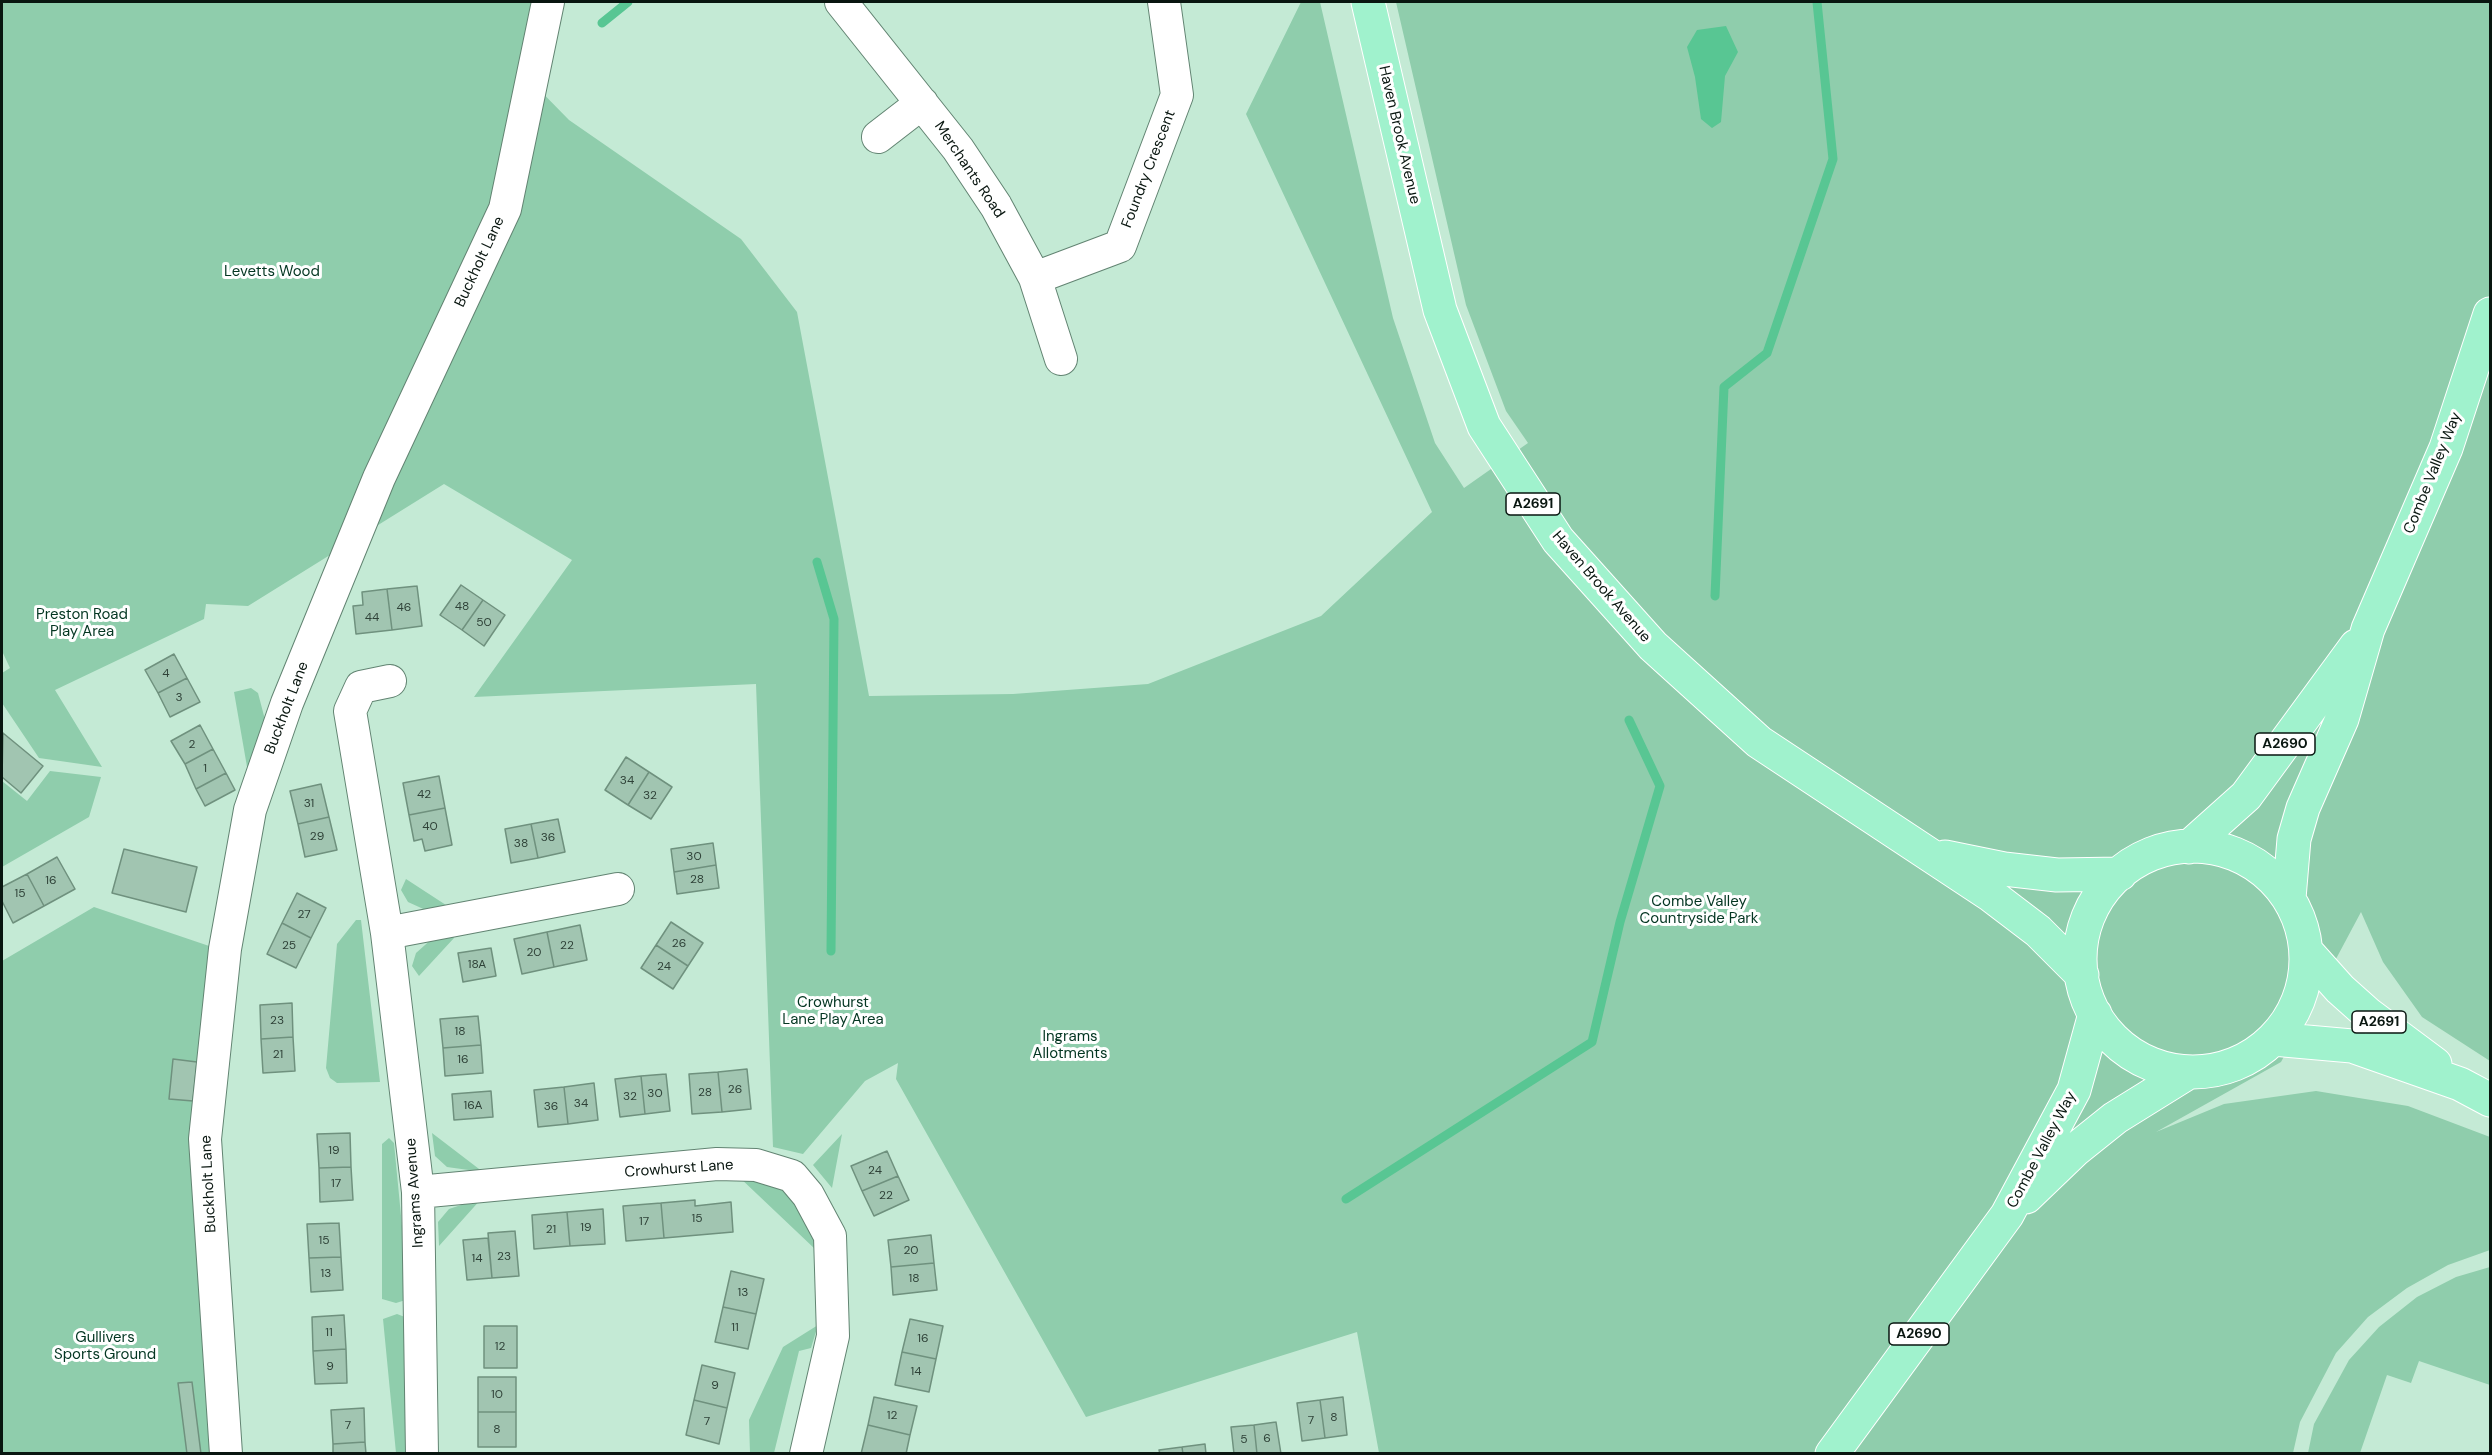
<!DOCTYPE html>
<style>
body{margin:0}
#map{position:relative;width:2492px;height:1455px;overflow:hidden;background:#c4ead5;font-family:"DM Sans",sans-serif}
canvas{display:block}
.frame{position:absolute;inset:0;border:3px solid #091610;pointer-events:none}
</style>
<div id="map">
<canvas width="2492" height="1455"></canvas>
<div class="frame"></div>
</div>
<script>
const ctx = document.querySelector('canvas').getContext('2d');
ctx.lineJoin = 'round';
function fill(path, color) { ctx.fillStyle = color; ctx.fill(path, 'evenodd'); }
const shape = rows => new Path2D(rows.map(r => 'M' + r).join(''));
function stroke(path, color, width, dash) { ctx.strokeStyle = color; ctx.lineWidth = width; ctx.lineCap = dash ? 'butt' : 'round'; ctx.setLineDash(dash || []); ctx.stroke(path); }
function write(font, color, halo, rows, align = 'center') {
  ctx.font = font + ' "DM Sans",sans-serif'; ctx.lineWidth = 6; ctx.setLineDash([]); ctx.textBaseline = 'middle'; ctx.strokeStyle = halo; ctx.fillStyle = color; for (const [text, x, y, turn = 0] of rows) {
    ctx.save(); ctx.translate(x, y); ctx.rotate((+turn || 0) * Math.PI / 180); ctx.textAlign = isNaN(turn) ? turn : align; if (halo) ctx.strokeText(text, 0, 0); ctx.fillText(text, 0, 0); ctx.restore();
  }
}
fill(shape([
 [2,2,534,2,519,69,569,120,741,239,797,312,869,696,1013,694,1148,684,1321,616,1432,512,1246,114,1301,2,1320,2,1393,318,1435,443,1464,488,1528,443,1506,411,1466,305,1396,2,2490,2,2490,1061,2422,1017,2383,962,2361,912,2281,1062,2156,1132,2224,1104,2316,1091,2408,1106,2490,1137,2490,1250,2448,1265,2407,1288,2368,1317,2336,1353,2300,1422,2293,1453,1379,1453,1357,1332,1086,1417,896,1079,898,1063,865,1081,803,1154,773,1147,756,684,474,697,572,560,444,484,248,606,206,604,204,619,55,690,102,767,39,758,2,703,2,673,10,668,2,651],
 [251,688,258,693,269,735,250,784,234,692],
 [50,771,101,777,89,817,2,867,2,781,27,801],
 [406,879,449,907,430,912,408,902,401,890],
 [94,907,218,949,216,1453,2,1453,2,961],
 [356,920,361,920,380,1082,337,1083,330,1078,326,1068,337,944],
 [452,933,454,938,419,976,412,966,416,953,434,937],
 [432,1133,483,1172,447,1167,435,1156],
 [842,1134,832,1188,813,1165],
 [389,1138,394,1143,409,1299,396,1303,382,1299,382,1144],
 [738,1176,788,1186,816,1233,815,1249],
 [482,1198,439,1246,438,1222,449,1209],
 [2490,1267,2490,1385,2419,1361,2411,1383,2387,1375,2360,1453,2308,1453,2314,1424,2349,1360,2379,1327,2417,1297,2456,1277],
 [397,1314,410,1319,409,1453,396,1453,383,1319],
 [818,1325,811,1348,799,1351,774,1453,750,1453,749,1420,783,1347]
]), '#8fcdac');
fill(shape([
 [1726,26,1738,52,1725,76,1721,122,1712,128,1701,119,1695,77,1687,47,1697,30]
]), '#58c693');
stroke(shape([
 [602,23,628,2],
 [817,562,834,619,831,951],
 [1715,596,1724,387,1767,353,1833,159,1817,2],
 [1346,1199,1592,1042,1620,922,1660,786,1629,720]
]), '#58c693', 9);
const building = shape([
 [461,585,483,600,462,630,440,615,461,585],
 [417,586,422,626,392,630,387,589,417,586],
 [387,589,392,630,356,634,353,606,363,605,362,592,387,589],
 [483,600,505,615,484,646,462,630,483,600],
 [174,654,187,678,158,693,145,670,174,654],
 [187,678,200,702,170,717,158,693,187,678],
 [200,725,213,749,185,764,171,741,200,725],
 [3,733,43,766,21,793,2,777,3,733],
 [213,749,226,773,196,789,185,764,213,749],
 [626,757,649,772,628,805,605,790,626,757],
 [649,772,672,787,651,819,628,805,649,772],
 [226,773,235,790,205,806,196,789,226,773],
 [439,776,445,808,409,815,403,783,439,776],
 [321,784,329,817,298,824,290,791,321,784],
 [445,808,452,845,425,851,422,839,414,841,409,815,445,808],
 [329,817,337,850,305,857,298,824,329,817],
 [558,819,565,852,538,858,531,824,558,819],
 [531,824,538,858,511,863,505,829,531,824],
 [713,843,716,865,674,872,671,849,713,843],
 [124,849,197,867,186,912,112,893,124,849],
 [57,857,75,889,44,906,27,874,57,857],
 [716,865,719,888,677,894,674,872,716,865],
 [27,874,44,906,13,923,2,901,2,887,27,874],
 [297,893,326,908,311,938,282,923,297,893],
 [671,922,703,943,688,966,656,945,671,922],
 [282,923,311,938,296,968,267,954,282,923],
 [580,925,587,960,554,967,547,932,580,925],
 [547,932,554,967,522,974,514,939,547,932],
 [656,945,688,966,673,989,641,968,656,945],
 [491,948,496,976,463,982,458,953,491,948],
 [292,1003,293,1037,261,1039,260,1005,292,1003],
 [478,1016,481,1045,443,1048,440,1019,478,1016],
 [293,1037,295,1071,263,1073,261,1039,293,1037],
 [481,1045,483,1073,445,1076,443,1048,481,1045],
 [173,1059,197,1062,193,1101,169,1099,173,1059],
 [747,1069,751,1109,722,1112,718,1072,747,1069],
 [718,1072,722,1112,692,1114,689,1074,718,1072],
 [666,1074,670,1111,645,1114,641,1076,666,1074],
 [641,1076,645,1114,620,1117,615,1079,641,1076],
 [594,1083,598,1120,568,1124,564,1087,594,1083],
 [564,1087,568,1124,538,1127,534,1090,564,1087],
 [491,1091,493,1117,454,1120,452,1094,491,1091],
 [350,1133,351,1167,319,1168,317,1134,350,1133],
 [887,1151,898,1176,862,1191,851,1166,887,1151],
 [351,1167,353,1200,320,1202,319,1168,351,1167],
 [898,1176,909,1200,874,1216,862,1191,898,1176],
 [695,1200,695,1206,731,1202,733,1232,664,1238,661,1203,695,1200],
 [661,1203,664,1238,626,1241,623,1206,661,1203],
 [603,1209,605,1244,570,1246,567,1212,603,1209],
 [567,1212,570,1246,534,1249,532,1215,567,1212],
 [339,1223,341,1257,309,1258,307,1224,339,1223],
 [515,1231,519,1276,492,1278,488,1233,515,1231],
 [931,1235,934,1263,891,1267,888,1240,931,1235],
 [488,1238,492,1278,467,1280,463,1240,488,1238],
 [341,1257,343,1290,311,1292,309,1258,341,1257],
 [934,1263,937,1290,893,1295,891,1267,934,1263],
 [731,1271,764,1279,756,1314,723,1307,731,1271],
 [723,1307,756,1314,748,1349,715,1342,723,1307],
 [344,1315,346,1349,313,1351,312,1317,344,1315],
 [910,1319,943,1326,936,1359,902,1352,910,1319],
 [484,1326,517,1326,517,1368,484,1368,484,1326],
 [346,1349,347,1383,315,1384,313,1351,346,1349],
 [902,1352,936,1359,929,1392,895,1385,902,1352],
 [702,1365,735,1373,727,1408,694,1400,702,1365],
 [478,1377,516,1377,516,1412,478,1412,478,1377],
 [192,1382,201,1454,187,1454,178,1383,192,1382],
 [874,1397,917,1406,910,1435,868,1425,874,1397],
 [1343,1397,1347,1435,1325,1438,1320,1400,1343,1397],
 [694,1400,727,1408,719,1444,686,1435,694,1400],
 [1320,1400,1325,1438,1302,1441,1297,1403,1320,1400],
 [364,1408,365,1442,333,1444,331,1410,364,1408],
 [478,1412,516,1412,516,1447,478,1447,478,1412],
 [1276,1422,1281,1454,1257,1454,1254,1425,1276,1422],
 [868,1425,910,1435,906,1454,861,1454,868,1425],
 [1254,1425,1257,1454,1234,1454,1231,1427,1254,1425],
 [365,1442,366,1454,333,1454,333,1444,365,1442],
 [1205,1444,1206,1454,1183,1454,1182,1447,1205,1444],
 [1182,1447,1183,1454,1160,1454,1159,1450,1182,1447]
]);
fill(building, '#a1c5b1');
stroke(building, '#6f917e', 1.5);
const street = shape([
 [841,2,958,149,996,206,1035,278,1061,359],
 [878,137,922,103],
 [1035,278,1120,246,1177,95,1164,2],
 [390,681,361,687,350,711,387,933,418,1192,422,1454],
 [387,933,618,889],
 [418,1192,717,1164,756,1165,792,1176,808,1195,830,1236,833,1336,806,1454],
 [226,1454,205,1139,225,949,250,810,287,703,379,478,505,209,548,2]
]);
const primary = shape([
 [1368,2,1440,310,1484,426,1558,540,1653,646,1759,742,1992,896,2038,931,2082,975],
 '2080 959a113 113 0 1 1 226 0a113 113 0 1 1-226 0Z',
 [2189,847,2246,796,2356,646],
 [1945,857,2004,869,2057,875,2120,874],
 [2289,898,2294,839,2303,808,2342,719,2368,629,2446,448,2490,314],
 [2306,951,2340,989,2368,1014,2435,1064],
 [2273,1039,2352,1046,2460,1084,2490,1100],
 [2026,1197,2075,1150,2115,1118,2189,1072],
 [1832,1454,2007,1215,2074,1090,2095,1014]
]);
stroke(street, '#628472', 34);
stroke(primary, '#fff', 35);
stroke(street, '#fff', 32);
stroke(primary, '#a0f2cd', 33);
write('12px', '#2f4238', null, [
 ["48",462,607],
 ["46",404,608],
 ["44",372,618],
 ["50",484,623],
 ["4",166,674],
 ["3",179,698],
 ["2",192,745],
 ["1",205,769],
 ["34",627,781],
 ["42",424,795],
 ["32",650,796],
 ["31",309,804],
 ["40",430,827],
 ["29",317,837],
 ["36",548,838],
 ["38",521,844],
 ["30",694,857],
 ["28",697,880],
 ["16",51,881],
 ["15",20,894],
 ["27",304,915],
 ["26",679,944],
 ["25",289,946],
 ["22",567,946],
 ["20",534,953],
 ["18A",477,965],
 ["24",664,967],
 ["23",277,1021],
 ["18",460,1032],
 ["21",278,1055],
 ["16",463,1060],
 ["26",735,1090],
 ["28",705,1093],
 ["30",655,1094],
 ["32",630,1097],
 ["34",581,1104],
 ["16A",473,1106],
 ["36",551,1107],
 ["19",334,1151],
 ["24",875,1171],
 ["17",336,1184],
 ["22",886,1196],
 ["15",697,1219],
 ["17",644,1222],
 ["19",586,1228],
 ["21",551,1230],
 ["15",324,1241],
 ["20",911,1251],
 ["23",504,1257],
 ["14",477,1259],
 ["13",326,1274],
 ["18",914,1279],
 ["13",743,1293],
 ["11",735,1328],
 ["11",329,1333],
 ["16",923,1339],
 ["12",500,1347],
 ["9",330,1367],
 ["14",916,1372],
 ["9",715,1386],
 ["10",497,1395],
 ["12",892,1416],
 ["8",1334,1418],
 ["7",1311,1421],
 ["7",707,1422],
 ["7",348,1426],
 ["8",497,1430],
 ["6",1267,1439],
 ["5",1244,1440]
]);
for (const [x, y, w] of [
 [1533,504,54],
 [2285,744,60],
 [2379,1022,54],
 [1919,1334,60]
]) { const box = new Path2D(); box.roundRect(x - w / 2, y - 11, w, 22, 4.5); ctx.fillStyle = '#fff'; ctx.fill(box); stroke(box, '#091610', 1.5); }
write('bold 14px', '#091610', null, [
 ["A2691",1533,504],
 ["A2690",2285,744],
 ["A2691",2379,1022],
 ["A2690",1919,1334]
]);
write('15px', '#091610', '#fff', [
 ["Haven Brook Avenue",1399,135,77],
 ["Foundry Crescent",1149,169,-69],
 ["Merchants Road",969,170,56],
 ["Buckholt Lane",480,262,-65],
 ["Combe Valley Way",2433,473,-68],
 ["Haven Brook Avenue",1601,587,49],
 ["Buckholt Lane",287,708,-69],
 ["Combe Valley Way",2042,1150,-62],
 ["Crowhurst Lane",679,1169,-4],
 ["Buckholt Lane",209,1184,-93],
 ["Ingrams Avenue",415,1193,-94]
]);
write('15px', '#043622', '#fff', [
 ["Levetts Wood",272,272],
 ["Preston Road",82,615],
 ["Play Area",82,632],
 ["Combe Valley",1699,902],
 ["Countryside Park",1699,919],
 ["Crowhurst",833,1003],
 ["Lane Play Area",833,1020],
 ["Ingrams",1070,1037],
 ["Allotments",1070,1054],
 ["Gullivers",105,1338],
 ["Sports Ground",105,1355]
]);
</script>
